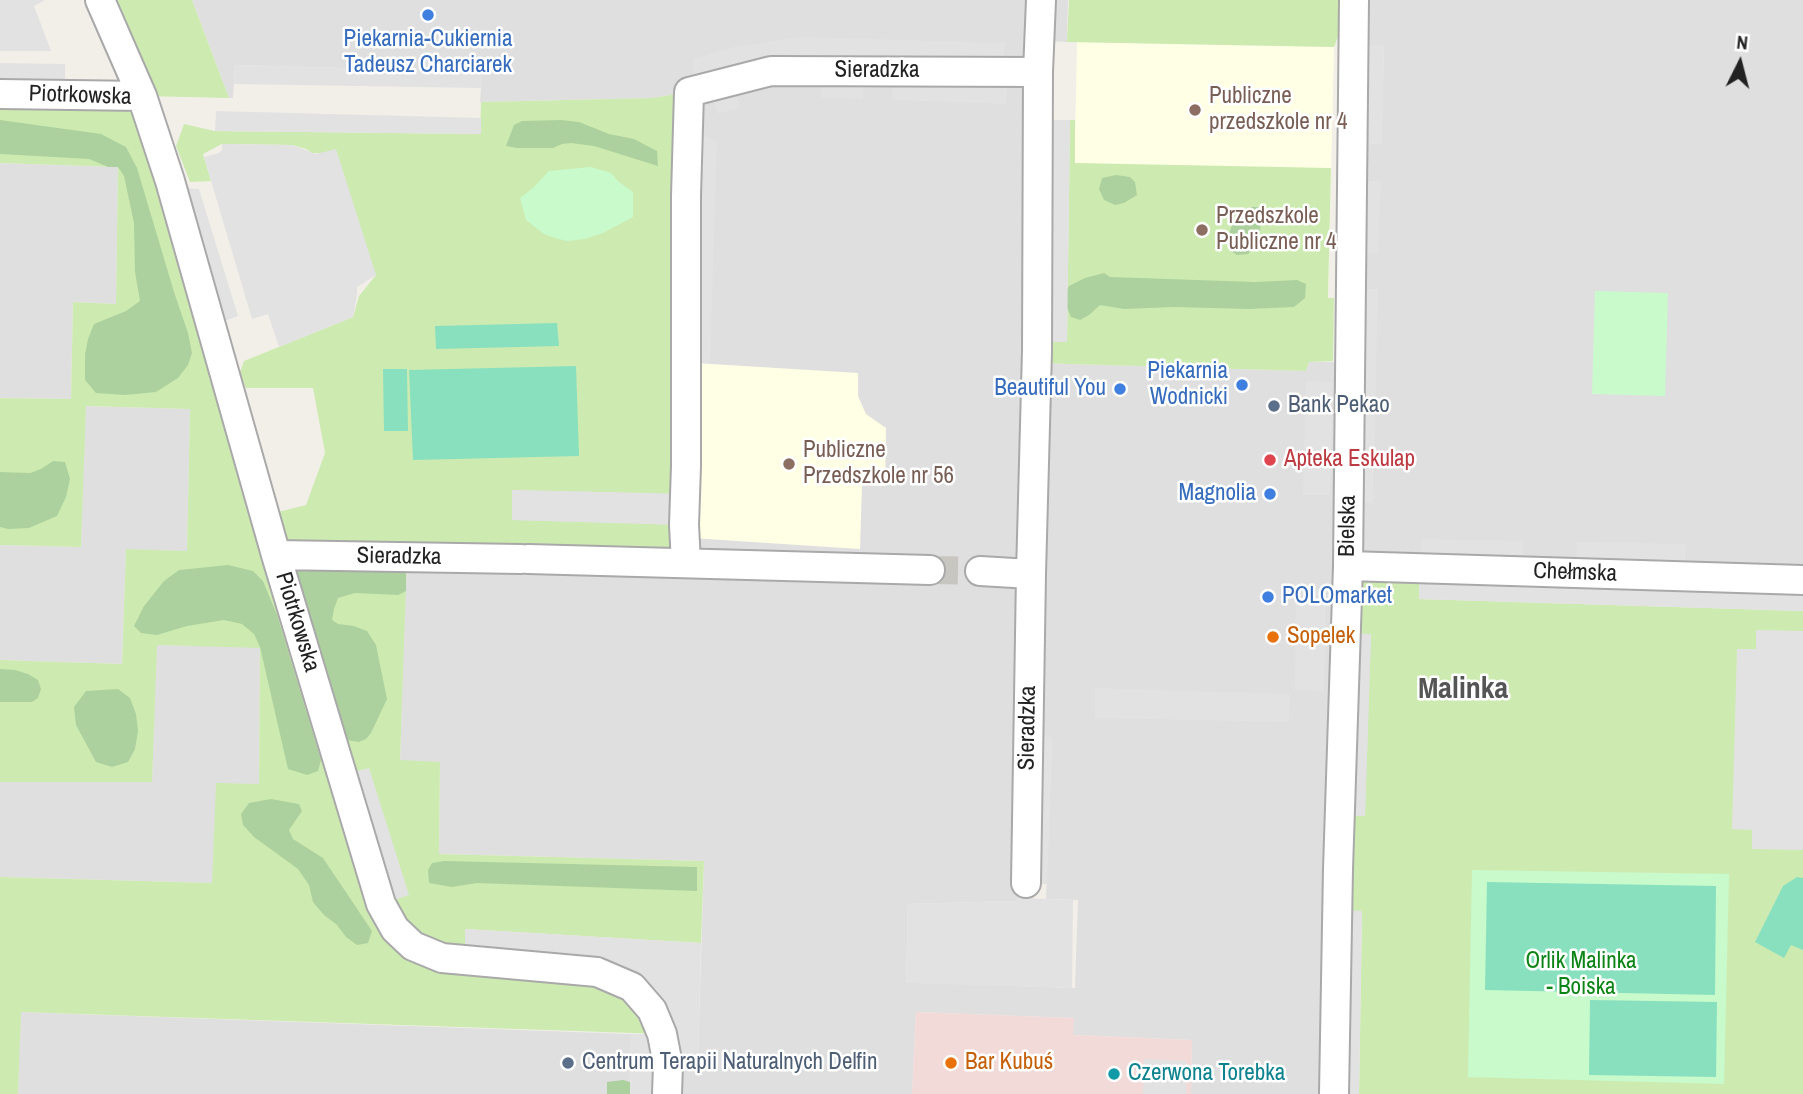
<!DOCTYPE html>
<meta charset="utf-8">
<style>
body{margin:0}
#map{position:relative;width:1803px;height:1094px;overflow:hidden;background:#f2efe9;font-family:"Archivo Narrow",sans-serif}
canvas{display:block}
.north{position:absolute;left:1705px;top:28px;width:70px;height:70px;-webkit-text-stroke:5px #fff;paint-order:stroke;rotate:6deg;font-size:19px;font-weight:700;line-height:28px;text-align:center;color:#222}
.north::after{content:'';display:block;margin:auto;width:24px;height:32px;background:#222;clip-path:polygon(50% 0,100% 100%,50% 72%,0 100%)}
</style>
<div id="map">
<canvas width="1803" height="1094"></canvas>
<div class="north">N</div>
</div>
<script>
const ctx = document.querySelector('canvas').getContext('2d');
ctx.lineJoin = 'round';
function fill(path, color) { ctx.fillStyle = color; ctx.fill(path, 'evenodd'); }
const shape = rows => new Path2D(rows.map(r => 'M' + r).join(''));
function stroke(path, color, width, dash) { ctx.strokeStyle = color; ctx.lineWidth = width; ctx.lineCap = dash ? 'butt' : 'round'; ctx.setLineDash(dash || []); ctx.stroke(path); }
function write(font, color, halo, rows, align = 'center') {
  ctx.font = font + ' "Archivo Narrow",sans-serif'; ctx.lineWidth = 5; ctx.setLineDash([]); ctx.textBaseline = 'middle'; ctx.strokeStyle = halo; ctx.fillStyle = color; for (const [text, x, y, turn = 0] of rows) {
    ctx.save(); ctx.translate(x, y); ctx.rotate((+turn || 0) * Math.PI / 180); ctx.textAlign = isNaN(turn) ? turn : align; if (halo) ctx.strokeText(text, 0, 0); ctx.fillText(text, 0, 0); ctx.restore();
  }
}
fill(shape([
 [192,0,1068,0,1067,42,1040,41,1037,363,1306,371,1309,362,1350,362,1377,289,1351,289,1380,181,1352,181,1352,142,1381,144,1384,46,1353,45,1354,0,1803,0,1803,580,1420,568,1334,1094,1191,1094,1192,1040,1073,1035,1073,1018,916,1012,912,1094,667,1094,666,1054,698,1056,704,861,439,854,440,762,400,761,406,557,687,363,710,363,688,126,688,92,652,98,480,102,482,72,235,65,233,98,229,98],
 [1052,739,1046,899,1078,900,1075,988,906,982,908,904,1015,901,1021,898,1021,883],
 [0,163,118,167,116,304,73,302,71,399,0,398],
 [85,406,190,409,187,552,126,549,122,664,0,660,0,545,81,547],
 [156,645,260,647,259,784,212,883,0,877,0,782,152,782],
 [20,1012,631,1034,630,1094,18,1094]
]), '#e0dfdf');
fill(shape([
 [916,1012,1074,1018,1073,1035,1192,1040,1191,1094,912,1094]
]), '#f2dad9');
fill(shape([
 [1077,42,1334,47,1328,299,1072,292],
 [695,363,858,373,858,396,866,414,886,428,885,486,862,485,860,549,691,538]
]), '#ffffe5');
fill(shape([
 [100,0,192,0,229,98,143,96,266,515,306,505,325,453,313,388,246,388,239,375,244,361,353,317,359,296,376,275,321,153,312,153,306,149,292,145,222,144,203,154,211,181,190,182,176,146,184,124,215,131,480,134,481,102,652,98,689,92,685,494,513,490,512,520,684,525,686,563,407,557,400,760,440,762,439,854,704,861,701,943,465,929,597,972,662,1034,21,1012,18,1094,0,1094,0,877,212,883,216,783,259,784,260,648,157,645,152,782,0,782,0,660,122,664,126,549,187,551,190,409,86,406,81,547,0,545,0,398,71,399,73,302,116,304,118,167,0,163,0,94,142,96],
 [1069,0,1352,0,1334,47,1067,42],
 [1070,120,1075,120,1075,163,1331,168,1328,298,1334,298,1333,361,1309,362,1306,371,1037,363,1037,342,1067,342],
 [1348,566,1420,568,1419,599,1803,611,1803,1094,1359,1094,1362,911,1337,910,1339,815,1365,816,1371,635,1346,633]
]), '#cdebb0');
fill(shape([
 [0,120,101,134,126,147,137,168,174,292,188,333,192,353,188,365,178,378,156,392,125,395,96,393,85,380,85,354,88,339,94,324,126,311,140,301,135,272,134,223,124,176,118,167,108,167,89,159,0,154],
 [561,120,579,122,609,134,634,139,657,151,658,166,594,146,571,143,562,144,553,148,517,148,506,146,514,125,522,121],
 [1116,175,1130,177,1135,182,1137,195,1124,203,1115,205,1104,200,1099,189,1102,178],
 [1251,207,1258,207,1261,212,1260,235,1255,248,1248,254,1237,255,1228,249,1228,237,1233,222,1243,212],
 [1104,273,1110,277,1255,282,1297,280,1306,284,1305,298,1294,307,1249,309,1174,307,1124,309,1100,305,1089,315,1080,320,1071,317,1066,305,1064,294,1069,286,1085,278],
 [53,461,65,462,70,479,66,497,57,516,29,528,8,529,0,527,0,472,30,473,41,469],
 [228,565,253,571,263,581,277,615,321,760,318,771,307,775,288,769,260,647,254,634,242,624,224,620,187,626,157,635,141,633,134,626,144,606,164,581,179,570],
 [297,566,406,567,406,591,398,595,355,593,338,598,334,609,332,620,338,624,354,626,367,631,376,645,387,699,371,733,366,739,359,742,340,739,291,575],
 [0,669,15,670,28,674,38,680,41,689,38,698,32,702,0,702],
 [118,689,130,698,136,714,138,731,135,749,128,762,112,767,96,762,76,725,74,707,86,691],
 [271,799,299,804,302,811,289,830,293,839,323,858,372,931,368,943,357,945,346,937,337,925,324,915,313,902,309,885,298,869,254,837,243,825,241,814,249,803],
 [444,861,697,867,697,891,477,883,452,887,429,883,428,870,432,863],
 [623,1080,630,1082,630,1094,607,1094,607,1082]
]), '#add19e');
fill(shape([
 [591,167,611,173,619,182,633,192,633,217,603,233,585,239,567,241,555,238,544,234,526,220,520,198,533,188,546,174,549,171],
 [1595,291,1668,293,1665,396,1592,394],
 [1472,870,1729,874,1724,1084,1468,1077]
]), '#c8facc');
fill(shape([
 [557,323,559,346,436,349,435,326],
 [576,366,579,456,413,460,409,370],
 [383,369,407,369,408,431,384,431],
 [1797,877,1803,878,1803,950,1791,945,1784,958,1755,942,1783,886],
 [1487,882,1716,886,1715,995,1485,990],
 [1590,1000,1717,1002,1716,1077,1589,1075]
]), '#88e0be');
fill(shape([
 [0,0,45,0,34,6,51,51,0,51],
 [802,37,1005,43,1003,63,815,57,795,58,693,78,693,59,734,47],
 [1353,45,1384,45,1382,144,1352,142],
 [0,63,65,64,65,95,0,94],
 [235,65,482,72,482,88,234,84],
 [821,79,863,80,863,99,821,98],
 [892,81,1007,85,1006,104,892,100],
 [735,89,740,108,718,114,712,96],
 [216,111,481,118,481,134,215,131],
 [1052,120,1070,120,1067,342,1050,342],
 [688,126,717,142,710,363,687,363],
 [222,144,292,145,316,154,336,149,376,275,357,287,357,295,353,317,279,347,268,314,252,319,204,157,219,153,222,150],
 [1352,181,1381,181,1378,254,1351,253],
 [181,188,199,189,238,316,222,322],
 [1351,289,1378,289,1373,503,1348,502],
 [1306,381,1332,382,1330,495,1303,495],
 [512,490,685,494,684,525,512,520],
 [1421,539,1523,541,1523,571,1576,572,1577,542,1686,544,1685,576,1803,580,1803,611,1419,599],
 [1296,600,1326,601,1324,691,1295,690],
 [1756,630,1803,631,1803,850,1752,849,1752,830,1732,829,1737,649,1756,649],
 [1346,633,1371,634,1365,816,1339,815],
 [1095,688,1290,694,1289,722,1095,718],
 [1028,736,1052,737,1052,739,1047,884,1026,883],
 [369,768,409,895,381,904,342,775],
 [1021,898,1073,900,1072,988,906,983,908,904,1015,901],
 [1337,910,1362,911,1359,1094,1333,1094],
 [465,929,701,943,698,1057,666,1055,667,1094,630,1094,631,1034,662,1034,632,987,465,960],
 [1144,1059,1186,1061,1186,1094,1143,1094]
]), '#e2e2e2');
stroke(shape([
 [930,570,980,571]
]), '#c8c6c1', 28, [28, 14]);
const street = shape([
 [100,0,142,96,170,181,276,555,381,904,395,929,413,946,442,958,597,972,632,987,652,1010,662,1034,668,1065,667,1094],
 [0,94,142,96],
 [276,555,521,559],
 [528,559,930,570],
 [686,563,684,525,686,466,686,196,689,92,771,71,1038,72],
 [1348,566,1803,580],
 [980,571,1031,574],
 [1026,883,1031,574,1037,351,1038,72,1041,0],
 [1334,1094,1338,869,1348,566,1354,0]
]);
stroke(street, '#a9a9a9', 32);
stroke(street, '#fff', 28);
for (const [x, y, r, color] of [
 [428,15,7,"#3f7fe0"],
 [1195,110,7,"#8d6e63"],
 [1202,230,7,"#8d6e63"],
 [1242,385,7,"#3f7fe0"],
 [1120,389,7,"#3f7fe0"],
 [1274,406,7,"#5c6f8a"],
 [1270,460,7,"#e0444e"],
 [789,464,7,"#8d6e63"],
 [1270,494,7,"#3f7fe0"],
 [1268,597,7,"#3f7fe0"],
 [1273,637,7,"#e8710a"],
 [568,1063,7,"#5c6f8a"],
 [951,1063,7,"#e8710a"],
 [1114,1074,7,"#0f9aa8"]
]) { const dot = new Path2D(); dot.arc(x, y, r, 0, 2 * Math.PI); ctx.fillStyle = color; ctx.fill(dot); stroke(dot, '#fff', 2.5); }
write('23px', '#366cbe', '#fff', [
 ["Piekarnia-Cukiernia",428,40,"center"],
 ["Tadeusz Charciarek",428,66,"center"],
 ["Piekarnia",1228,372],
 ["Wodnicki",1228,398],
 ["Beautiful You",1106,389],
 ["Magnolia",1256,494],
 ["POLOmarket",1282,597,"left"]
], 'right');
write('23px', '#222', '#fff', [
 ["Sieradzka",877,71],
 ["Piotrkowska",80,96,2],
 ["Bielska",1348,526,-89],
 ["Sieradzka",399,557,1],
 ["Chełmska",1575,573,2],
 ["Piotrkowska",297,622,73],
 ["Sieradzka",1028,728,-89]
]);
write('23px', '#785e54', '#fff', [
 ["Publiczne",1209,97],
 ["przedszkole nr 4",1209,123],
 ["Przedszkole",1216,217],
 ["Publiczne nr 4",1216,243],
 ["Publiczne",803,451],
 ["Przedszkole nr 56",803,477]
], 'left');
write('23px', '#4e5e75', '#fff', [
 ["Bank Pekao",1288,406],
 ["Centrum Terapii Naturalnych Delfin",582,1063]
], 'left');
write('23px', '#be3a42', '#fff', [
 ["Apteka Eskulap",1284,460]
], 'left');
write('23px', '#c56008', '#fff', [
 ["Sopelek",1287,637],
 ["Bar Kubuś",965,1063]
], 'left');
write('23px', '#0c8416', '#fff', [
 ["Orlik Malinka",1581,962],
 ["- Boiska",1581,988]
]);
write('23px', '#0d838f', '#fff', [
 ["Czerwona Torebka",1128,1074]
], 'left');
write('bold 30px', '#555', '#fff', [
 ["Malinka",1463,690]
]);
</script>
